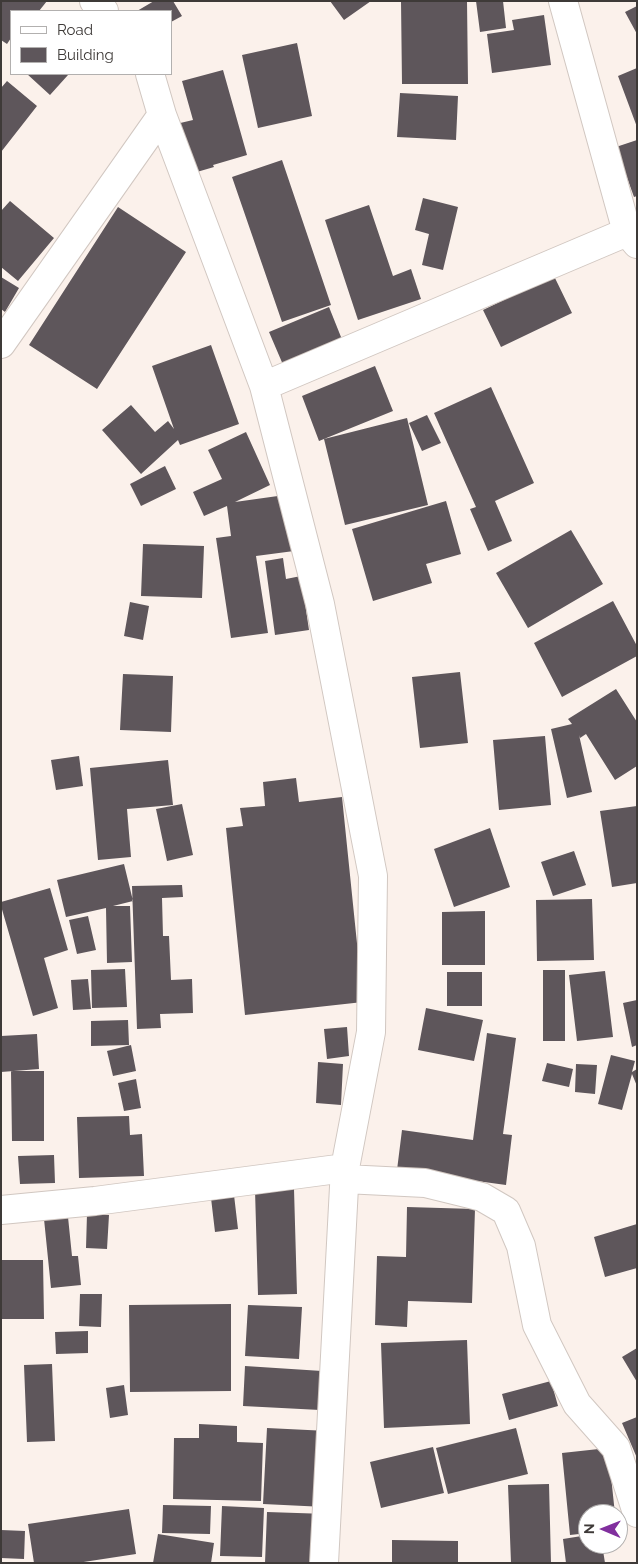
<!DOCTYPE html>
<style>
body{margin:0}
#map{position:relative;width:638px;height:1564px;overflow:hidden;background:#fbf1eb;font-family:Raleway,sans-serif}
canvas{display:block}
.frame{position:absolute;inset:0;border:2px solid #3e3a38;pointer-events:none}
.legend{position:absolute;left:10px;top:10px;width:162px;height:65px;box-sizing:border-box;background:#fff;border:1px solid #b2b0af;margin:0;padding:6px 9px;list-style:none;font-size:15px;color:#3e3a38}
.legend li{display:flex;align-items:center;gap:10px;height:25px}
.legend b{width:25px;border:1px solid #b2b0af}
.north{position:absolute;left:578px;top:1504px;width:50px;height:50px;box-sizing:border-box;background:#fff;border:1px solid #b2b0af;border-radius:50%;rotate:271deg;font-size:14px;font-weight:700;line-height:20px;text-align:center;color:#3e3a38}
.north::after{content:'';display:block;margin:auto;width:18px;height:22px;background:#812f9e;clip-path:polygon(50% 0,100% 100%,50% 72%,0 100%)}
</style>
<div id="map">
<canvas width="638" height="1564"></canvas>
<div class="frame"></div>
<ul class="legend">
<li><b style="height:6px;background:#fff"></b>Road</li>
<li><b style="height:14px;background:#5e565b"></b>Building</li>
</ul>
<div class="north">N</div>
</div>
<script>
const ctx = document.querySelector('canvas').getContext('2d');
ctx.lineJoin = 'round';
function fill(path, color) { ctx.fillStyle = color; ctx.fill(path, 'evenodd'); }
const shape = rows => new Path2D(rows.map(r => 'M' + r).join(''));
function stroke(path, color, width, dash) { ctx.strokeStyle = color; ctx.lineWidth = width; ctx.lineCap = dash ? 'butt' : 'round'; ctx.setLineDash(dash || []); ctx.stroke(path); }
fill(shape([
 [1,1,47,1,39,11,11,11,11,38,7,44,1,40],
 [154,1,173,1,182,16,171,22,171,11,137,11],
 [330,1,371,1,344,20],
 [401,1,467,1,468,84,402,84],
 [476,1,503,1,506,28,480,32],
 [637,6,637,34,625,12],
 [544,15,551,65,492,73,487,34,514,30,512,20],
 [297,43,312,116,258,128,242,55],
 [637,68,637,127,618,76],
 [223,70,247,155,213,165,214,167,190,174,176,124,193,120,182,81],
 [27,74,67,74,68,75,50,95],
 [7,81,37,106,1,152,1,88],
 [400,93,458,96,456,140,397,137],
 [637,140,637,196,634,197,616,147],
 [282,160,331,305,282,322,232,177],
 [423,198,458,207,443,270,422,265,429,234,415,230],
 [10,201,54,238,18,281,1,267,1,211],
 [369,205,393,276,411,269,421,299,358,320,325,220],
 [118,207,186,252,97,389,29,345],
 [554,276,572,313,501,347,483,310],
 [1,277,19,288,5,312,1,309],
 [329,307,343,342,284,367,269,332],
 [211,345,239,424,180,445,178,440,141,474,102,430,131,405,155,432,168,421,174,429,152,366],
 [375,366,393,411,319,441,302,396],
 [491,387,534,483,495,501,512,541,488,551,470,509,476,507,434,413],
 [427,415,441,443,422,451,409,423],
 [407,418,428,505,345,525,324,439],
 [246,432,270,485,235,502,285,495,294,551,256,556,268,633,231,638,216,538,231,536,227,506,204,516,193,492,222,479,208,450],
 [165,466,176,489,141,506,130,484],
 [446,501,461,554,426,564,432,583,373,601,352,529],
 [571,530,603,584,528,628,496,573],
 [143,544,204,546,202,598,141,596],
 [283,558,286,579,301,576,309,630,275,635,265,561],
 [613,601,637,646,637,656,562,697,534,643],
 [130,602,149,606,143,640,124,636],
 [460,672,468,743,420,748,412,677],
 [123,674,173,676,171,732,120,730],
 [616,689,637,722,637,766,615,780,586,734,580,738,579,735,592,792,567,798,551,729,572,724,568,719],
 [545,736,551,805,499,810,493,740],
 [79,756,83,786,56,790,51,760],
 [168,760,173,805,127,809,131,857,98,860,90,768],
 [296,778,299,802,342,797,363,1002,245,1015,226,828,243,826,240,808,265,806,263,782],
 [182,804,193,855,167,861,156,809],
 [637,806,637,883,612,887,600,811],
 [490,828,510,887,454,907,434,849],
 [574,851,586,885,553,896,541,862],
 [124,864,133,901,113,906,130,906,132,962,107,963,106,908,66,917,57,880],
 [182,885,183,897,162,898,163,936,169,936,171,980,192,979,193,1013,160,1014,161,1028,137,1029,132,886],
 [50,888,68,950,44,958,58,1008,33,1016,1,906,1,902],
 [592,899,594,960,537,961,536,900],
 [485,911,485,965,442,965,442,912],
 [88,916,96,950,77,954,69,920],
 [125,969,127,1007,92,1008,91,970],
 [543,970,565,970,565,1041,543,1041],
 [605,971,613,1037,577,1041,569,975],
 [447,972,482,972,482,1006,447,1006],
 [88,979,91,1009,73,1010,71,980],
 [637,1000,637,1045,632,1047,623,1003],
 [426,1008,483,1020,474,1061,418,1050],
 [128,1020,129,1045,91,1046,91,1021],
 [347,1027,349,1056,327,1059,324,1029],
 [487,1033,516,1038,503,1134,512,1135,506,1185,397,1170,402,1130,473,1140],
 [37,1034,39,1069,1,1072,1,1036],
 [131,1045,136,1071,113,1076,107,1051],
 [611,1055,635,1061,632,1072,637,1069,637,1086,632,1074,622,1110,598,1104],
 [318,1062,343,1064,341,1105,316,1103],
 [547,1063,573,1069,569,1087,542,1081],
 [576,1064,597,1065,595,1094,575,1092],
 [11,1071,44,1071,44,1141,12,1141],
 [136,1079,141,1108,124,1111,118,1083],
 [129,1116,130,1135,142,1134,144,1176,79,1178,77,1117],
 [54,1155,55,1183,20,1184,18,1156],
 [294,1189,297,1294,258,1295,255,1190],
 [234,1195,238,1229,215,1232,211,1198],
 [407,1207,475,1209,472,1303,408,1301,407,1327,375,1325,377,1256,406,1257],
 [87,1214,109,1215,107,1249,86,1248],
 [68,1217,72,1256,78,1256,81,1285,51,1288,44,1219],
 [637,1224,637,1268,605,1277,594,1237],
 [1,1260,43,1260,44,1319,1,1319],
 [80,1294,102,1294,101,1327,79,1326],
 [231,1304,231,1391,130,1392,129,1305],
 [248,1305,302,1307,299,1359,245,1356],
 [88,1331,88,1353,56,1354,55,1332],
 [467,1340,470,1424,384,1428,381,1343],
 [637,1348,637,1382,622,1357],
 [52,1364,55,1441,27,1442,24,1365],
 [245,1366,322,1371,320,1410,243,1406],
 [551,1381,558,1406,509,1420,502,1394],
 [124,1385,128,1415,110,1418,106,1388],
 [637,1417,637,1458,622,1423],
 [199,1424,237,1426,237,1442,263,1443,261,1501,173,1499,174,1438,199,1438],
 [267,1428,328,1431,325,1507,263,1504],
 [516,1428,528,1474,448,1494,436,1448],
 [433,1447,444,1493,381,1508,370,1462],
 [608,1448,615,1514,588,1514,588,1533,570,1535,562,1453],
 [549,1484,551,1563,511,1563,508,1485],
 [163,1505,211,1506,210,1534,162,1533],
 [222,1506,264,1508,262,1557,220,1556],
 [129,1509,136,1554,77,1563,34,1563,28,1524],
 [267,1512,327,1514,325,1563,265,1563],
 [1,1530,25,1531,24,1559,1,1558],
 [158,1534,214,1543,211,1563,153,1563],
 [588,1535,588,1544,602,1544,605,1563,566,1563,563,1539],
 [392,1540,458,1541,458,1563,392,1563]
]), '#5e565b');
const minor = shape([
 [94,1,104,11],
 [563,1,627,232,637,244],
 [150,74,162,115,264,386,320,604,373,876,371,1032,345,1168,324,1563],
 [1,344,162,115],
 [264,386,627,232,637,226],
 [345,1179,425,1183,482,1197,506,1211,521,1246,537,1325,577,1404,616,1448,637,1513],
 [1,1210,95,1201,345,1168]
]);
stroke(minor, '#d1c7c1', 30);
stroke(minor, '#fff', 28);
</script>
